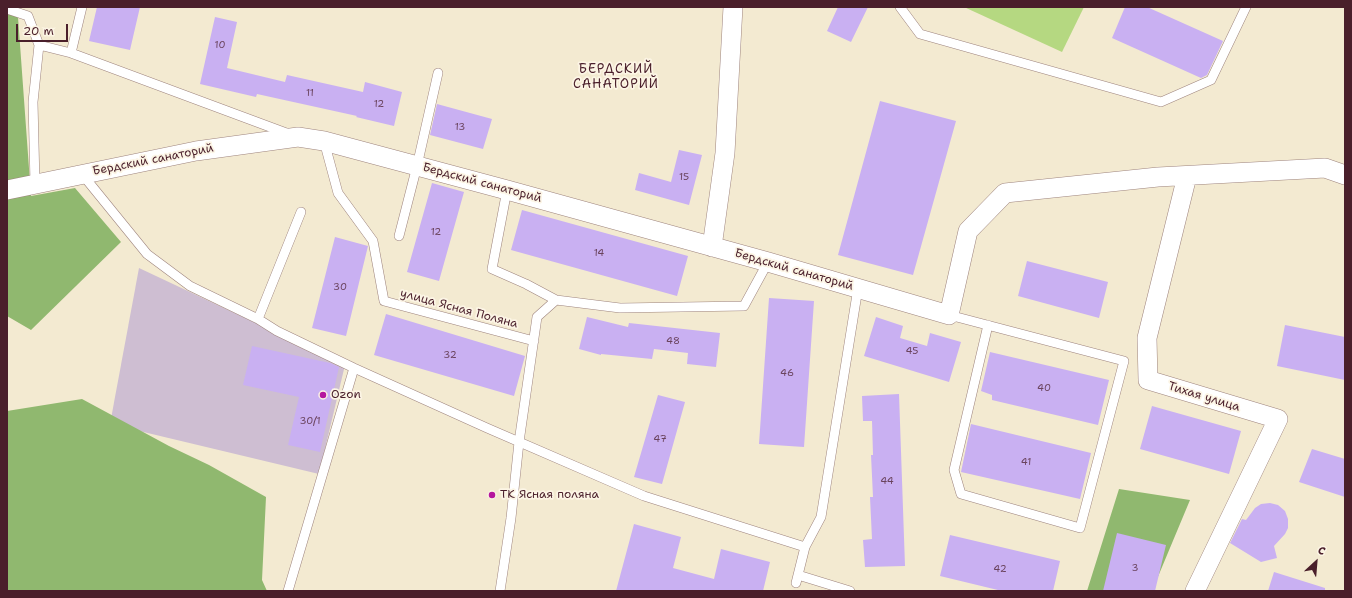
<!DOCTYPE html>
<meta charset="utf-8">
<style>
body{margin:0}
#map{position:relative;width:1352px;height:598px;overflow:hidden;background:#f3ead1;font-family:"Shantell Sans",sans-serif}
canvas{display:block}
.frame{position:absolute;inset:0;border:8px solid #4a1f2b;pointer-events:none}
.north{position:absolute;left:1296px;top:542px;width:40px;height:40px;-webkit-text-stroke:3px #fcf5e5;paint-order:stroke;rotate:26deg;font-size:11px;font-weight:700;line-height:16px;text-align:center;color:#4a1f2b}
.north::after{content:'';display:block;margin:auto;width:14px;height:18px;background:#4a1f2b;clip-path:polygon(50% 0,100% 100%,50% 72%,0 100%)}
.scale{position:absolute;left:16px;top:24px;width:52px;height:18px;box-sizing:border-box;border:2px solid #4a1f2b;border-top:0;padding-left:5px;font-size:12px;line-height:14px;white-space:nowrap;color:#4a1f2b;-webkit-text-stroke:3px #fcf5e5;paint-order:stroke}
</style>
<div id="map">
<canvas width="1352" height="598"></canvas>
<div class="frame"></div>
<div class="north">С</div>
<div class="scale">20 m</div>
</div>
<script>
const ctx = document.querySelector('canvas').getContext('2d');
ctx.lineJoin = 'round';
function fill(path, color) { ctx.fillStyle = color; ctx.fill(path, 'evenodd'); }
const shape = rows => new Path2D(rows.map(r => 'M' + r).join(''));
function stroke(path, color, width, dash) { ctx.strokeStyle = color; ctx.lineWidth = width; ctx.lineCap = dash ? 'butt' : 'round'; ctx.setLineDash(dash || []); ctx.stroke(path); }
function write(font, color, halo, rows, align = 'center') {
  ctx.font = font + ' "Shantell Sans",sans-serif'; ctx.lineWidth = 3.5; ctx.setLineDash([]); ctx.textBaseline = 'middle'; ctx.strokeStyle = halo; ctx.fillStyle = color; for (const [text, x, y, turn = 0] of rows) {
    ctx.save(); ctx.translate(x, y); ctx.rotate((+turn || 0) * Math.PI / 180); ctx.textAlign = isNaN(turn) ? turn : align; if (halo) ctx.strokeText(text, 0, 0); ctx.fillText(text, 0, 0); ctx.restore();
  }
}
fill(shape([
 [139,268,345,365,319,474,110,424]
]), '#cebed2');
fill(shape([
 [964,7,1084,7,1062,52]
]), '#b5d881');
fill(shape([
 [7,13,18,17,31,196,75,188,121,242,31,330,7,316],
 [82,399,169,446,209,465,266,497,262,580,267,591,7,591,7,411],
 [1119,489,1190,500,1152,591,1087,591]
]), '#90b86f');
fill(shape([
 [97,7,140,7,130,50,89,41],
 [838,7,868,7,851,42,827,31],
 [1125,7,1147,7,1223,41,1207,75,1201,78,1112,38],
 [215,17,237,22,227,68,285,82,287,75,363,92,365,82,402,92,394,126,356,117,357,116,257,94,256,97,200,84],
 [880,101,956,121,913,275,838,255],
 [437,104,492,119,483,149,430,135],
 [679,150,702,155,689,205,635,190,639,173,671,182],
 [432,183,464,192,439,281,407,272],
 [522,210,688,256,677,296,511,250],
 [335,237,368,246,346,336,312,328],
 [1027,261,1108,282,1099,318,1018,296],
 [769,298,814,301,804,447,759,444],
 [386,314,525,356,514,396,374,355],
 [587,317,628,327,629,323,720,333,716,367,687,364,688,353,654,349,652,359,601,354,601,355,579,349],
 [876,317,903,326,900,338,927,346,930,333,961,342,949,382,864,356],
 [1285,325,1345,337,1345,380,1277,366],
 [252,346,330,363,339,367,320,452,288,445,299,397,243,385],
 [990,352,1109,380,1098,425,992,400,992,395,981,391],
 [899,394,905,566,865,567,863,540,872,539,870,497,873,497,871,455,873,455,872,421,863,421,862,396],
 [658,395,685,402,662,484,634,477],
 [1152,406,1241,431,1229,474,1140,449],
 [971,424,1091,453,1080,499,961,472],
 [1312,449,1345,459,1345,497,1299,482],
 [1270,503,1278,505,1285,511,1288,519,1288,528,1285,534,1274,546,1277,558,1261,562,1230,543,1242,519,1246,520,1255,508,1261,504],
 [634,524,681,537,673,568,714,579,721,549,770,562,763,591,616,591],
 [1117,533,1166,545,1155,591,1103,591],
 [950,535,1060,561,1053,591,1002,591,940,576],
 [1274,572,1325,588,1325,591,1268,591]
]), '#c9b0f2');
const service = shape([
 [900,7,920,34,1161,102,1211,80,1246,7],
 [7,9,28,16,39,45,33,102,35,184],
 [39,45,71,53,82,7],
 [71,53,289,134],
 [324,141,338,193,373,241,384,301,534,341],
 [82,174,147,254,190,286,258,319,277,331,354,368,487,428,644,496,805,547,821,517,858,288],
 [507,190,492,269,526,284,556,300],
 [399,236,417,166,438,73],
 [949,315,1124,361,1080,528,961,494,954,470,988,325],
 [258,319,301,212],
 [798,575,850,591],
 [796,583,805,547],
 [288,591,354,368],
 [500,591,511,518,519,442,537,317,556,300,620,308,744,306,768,262]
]);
const minor = shape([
 [1187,176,1147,338,1148,380,1278,419,1195,591],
 [7,190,196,151,298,137,324,141,507,190,768,262,949,315,968,231,1005,193,1158,177,1325,168,1345,175],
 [712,247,725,153,733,7]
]);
stroke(service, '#9e847e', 10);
stroke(minor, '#9e847e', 20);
stroke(service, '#fff', 9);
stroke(minor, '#fff', 19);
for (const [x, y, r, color] of [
 [323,395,4,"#b5179e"],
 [492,495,4,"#b5179e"]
]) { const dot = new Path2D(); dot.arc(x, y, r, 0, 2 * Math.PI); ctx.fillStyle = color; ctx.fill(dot); stroke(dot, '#fcf5e5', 1.5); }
write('10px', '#6a435d', null, [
 ["10",220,45],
 ["11",310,93],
 ["12",379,104],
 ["13",460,127],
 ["15",684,177],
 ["12",436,232],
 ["14",599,253],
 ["30",340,287],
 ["48",673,341],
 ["45",912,351],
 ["32",450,355],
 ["46",787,373],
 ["40",1044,388],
 ["30/1",310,421],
 ["47",660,439],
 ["41",1026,462],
 ["44",887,481],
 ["3",1135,568],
 ["42",1000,569]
]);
write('12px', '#4a1f2b', '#fcf5e5', [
 ["Бердский санаторий",153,160,-11],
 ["Бердский санаторий",482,183,15],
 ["Бердский санаторий",794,270,16],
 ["улица Ясная Поляна",459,309,15],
 ["Тихая улица",1204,397,17]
]);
write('12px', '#4a1f2b', '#fcf5e5', [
 ["Ozon",331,395],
 ["ТК Ясная поляна",500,495]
], 'left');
ctx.letterSpacing = '1px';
write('13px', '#4a1f2b', '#fcf5e5', [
 ["БЕРДСКИЙ",616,70],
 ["САНАТОРИЙ",616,85]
]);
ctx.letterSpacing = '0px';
</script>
